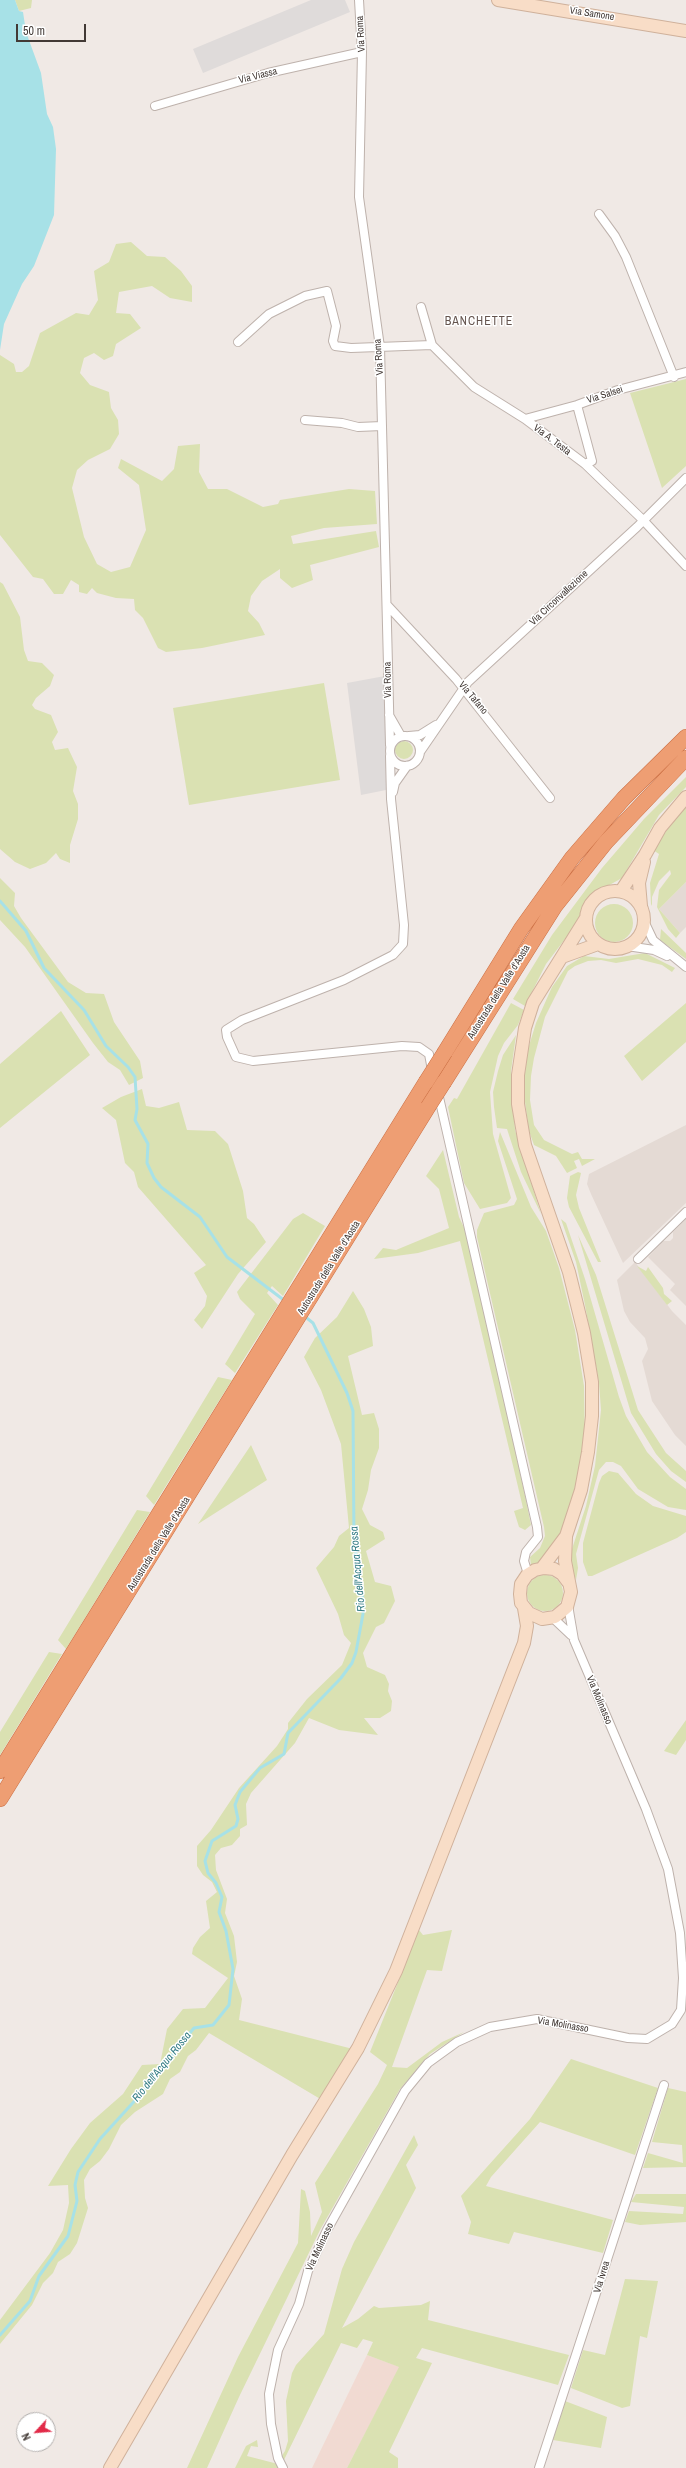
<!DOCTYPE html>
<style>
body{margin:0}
#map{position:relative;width:686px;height:2468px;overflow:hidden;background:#f0e9e5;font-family:"Archivo Narrow",sans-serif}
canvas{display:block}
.north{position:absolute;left:16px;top:2412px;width:40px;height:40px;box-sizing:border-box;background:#fff;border:1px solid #b3b0ae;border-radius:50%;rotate:244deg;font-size:11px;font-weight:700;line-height:16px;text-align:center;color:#423935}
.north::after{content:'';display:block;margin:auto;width:14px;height:18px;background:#e22a48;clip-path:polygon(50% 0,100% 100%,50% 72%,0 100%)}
.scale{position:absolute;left:16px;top:24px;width:70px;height:18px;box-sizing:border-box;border:2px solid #423935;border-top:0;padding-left:5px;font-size:12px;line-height:14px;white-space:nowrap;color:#423935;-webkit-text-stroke:3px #fff;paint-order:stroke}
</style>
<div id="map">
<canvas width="686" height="2468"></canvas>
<div class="north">N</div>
<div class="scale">50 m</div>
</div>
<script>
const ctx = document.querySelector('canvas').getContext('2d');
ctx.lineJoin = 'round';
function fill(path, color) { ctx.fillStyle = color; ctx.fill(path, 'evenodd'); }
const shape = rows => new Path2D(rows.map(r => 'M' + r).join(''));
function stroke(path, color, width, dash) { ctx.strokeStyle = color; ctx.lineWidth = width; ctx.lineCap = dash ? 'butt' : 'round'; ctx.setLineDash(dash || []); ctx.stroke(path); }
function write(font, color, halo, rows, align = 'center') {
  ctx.font = font + ' "Archivo Narrow",sans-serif'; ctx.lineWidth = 3; ctx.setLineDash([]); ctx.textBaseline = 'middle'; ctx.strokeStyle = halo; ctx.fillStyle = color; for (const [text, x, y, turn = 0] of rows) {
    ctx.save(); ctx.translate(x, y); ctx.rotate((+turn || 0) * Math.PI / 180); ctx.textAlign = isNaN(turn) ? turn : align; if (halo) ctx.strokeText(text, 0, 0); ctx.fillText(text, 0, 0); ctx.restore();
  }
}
fill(shape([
 [686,882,686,927,680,933,659,909],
 [686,1125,686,1203,623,1263,591,1194,587,1184,589,1174],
 [686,1219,686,1306,670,1290,675,1284,648,1257,663,1241,670,1241,673,1238,673,1232],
 [635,1262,672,1311,686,1325,686,1446,675,1435,652,1401,642,1361,648,1349,645,1338,630,1322,624,1311,617,1280]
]), '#e4dad4');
fill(shape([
 [367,2355,400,2367,347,2468,312,2468]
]), '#f1dad2');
fill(shape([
 [15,0,32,0,31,8,19,11],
 [131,242,147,256,165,257,181,271,192,286,192,302,170,298,152,286,119,292,116,313,130,314,141,328,116,344,113,356,104,360,94,353,84,358,80,373,90,385,109,392,111,408,118,420,119,434,110,449,88,460,77,470,72,488,84,537,97,564,111,572,130,567,146,530,139,485,118,468,121,459,162,481,174,469,178,446,200,444,199,472,208,489,227,489,263,507,278,504,280,500,349,489,375,491,377,524,324,528,291,536,293,544,376,531,379,547,310,565,313,580,292,588,280,578,280,569,262,581,251,596,248,611,259,623,265,635,202,648,166,652,158,648,143,618,135,610,134,599,116,598,97,593,92,588,87,594,79,592,79,585,71,580,63,594,54,594,43,579,33,577,0,535,0,355,14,364,16,372,22,372,29,366,40,333,76,313,89,315,98,300,94,271,109,262,116,244],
 [686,379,686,466,662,488,630,393],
 [0,582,3,584,20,617,24,650,28,661,42,663,54,675,50,686,36,698,32,705,35,709,51,715,58,732,52,742,55,750,68,748,77,767,73,791,78,804,78,819,70,845,70,863,60,859,56,853,46,863,30,869,15,862,0,849],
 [324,683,340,780,189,805,173,708],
 '395 750a9 9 0 1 1 18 0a9 9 0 1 1-18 0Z',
 [686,777,686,787,659,815,622,878,595,893,586,900,578,922,546,964,525,1006,513,999,552,935,602,868,644,819],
 [686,807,686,882,659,909,680,933,676,938,668,929,657,907,659,890,671,874,670,870,659,881,652,897,652,906,651,904,650,883,659,854,653,850,676,817],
 [0,878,15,893,14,906,21,918,68,982,86,993,104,994,114,1022,140,1061,143,1078,129,1085,120,1070,108,1062,93,1043,25,947,0,920],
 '595 923a19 19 0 1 1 38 0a19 19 0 1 1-38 0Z',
 [661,929,686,953,686,959,660,940],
 [645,953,675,968,672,972,662,965,638,959,616,963,601,960,588,961,575,966,568,971,545,1017,534,1058,531,1076,530,1100,534,1125,544,1140,572,1154,578,1152,582,1159,595,1159,582,1166,579,1159,574,1161,577,1168,567,1173,556,1156,534,1145,529,1131,525,1102,525,1073,528,1049,536,1023,552,987,567,966,584,956,609,959],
 [511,1003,524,1010,518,1025,504,1043,498,1056,490,1092,493,1134,511,1198,507,1203,480,1209,464,1183,448,1107,454,1098,457,1099],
 [686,1003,686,1042,642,1081,624,1056],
 [61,1011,90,1055,0,1128,0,1064],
 [516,1035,511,1071,515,1130,541,1214,521,1172,507,1129,497,1128,494,1107,493,1092,498,1071,503,1055],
 [142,1089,146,1106,159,1108,179,1102,187,1130,215,1131,228,1144,243,1191,247,1218,254,1224,266,1242,238,1274,202,1329,194,1320,205,1306,207,1296,194,1273,206,1265,138,1187,134,1172,125,1163,116,1120,102,1108,121,1097],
 [500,1132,531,1207,546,1231,559,1268,575,1330,584,1386,585,1440,572,1507,559,1543,537,1565,531,1566,530,1557,540,1548,545,1536,544,1527,477,1237,477,1230,484,1213,514,1205,517,1199,498,1141],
 [443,1150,459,1217,467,1234,526,1500,531,1525,525,1530,519,1527,514,1511,523,1508,460,1241,418,1253,374,1259,383,1248,396,1250,449,1228,439,1189,426,1176],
 [578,1172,581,1173,576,1195,579,1208,601,1262,598,1262,569,1207,567,1198,570,1176],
 [303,1213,325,1226,283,1296,272,1286,267,1293,278,1305,235,1373,225,1364,255,1314,240,1299,237,1292,293,1219],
 [561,1219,566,1223,585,1279,619,1397,626,1416,647,1452,670,1477,686,1489,686,1510,668,1507,638,1489,621,1466,613,1462,606,1462,599,1470,576,1554,578,1568,576,1580,572,1568,571,1552,586,1506,595,1466,601,1410,599,1383,585,1305,576,1262],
 [578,1235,596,1275,638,1410,666,1453,686,1471,686,1482,671,1471,656,1454,631,1413],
 [637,1266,646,1271,648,1267,663,1288,664,1294,672,1301,667,1305],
 [353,1291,364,1309,371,1327,373,1346,348,1356,362,1415,374,1413,379,1429,379,1448,371,1470,368,1490,362,1509,370,1525,383,1532,385,1539,366,1551,375,1582,391,1586,395,1601,384,1623,376,1627,363,1653,367,1667,385,1675,389,1684,388,1691,392,1701,391,1711,380,1718,364,1718,378,1735,339,1730,309,1718,295,1743,251,1793,246,1804,247,1825,240,1829,240,1836,232,1845,221,1848,215,1855,216,1870,227,1899,225,1913,234,1936,237,1962,234,1976,242,1999,239,2020,353,2049,322,2100,209,2033,196,2050,188,2056,180,2072,170,2079,163,2094,135,2112,121,2125,109,2149,100,2161,90,2169,84,2180,85,2198,88,2208,77,2243,70,2254,58,2262,53,2273,43,2283,32,2305,0,2344,0,2320,50,2253,63,2230,69,2203,68,2185,48,2186,71,2149,90,2123,123,2094,142,2065,160,2064,167,2029,183,2009,205,2008,228,1978,192,1954,193,1948,200,1937,210,1928,206,1901,217,1892,212,1882,203,1875,197,1866,197,1846,211,1830,239,1788,277,1746,288,1729,288,1723,307,1699,342,1665,351,1643,344,1635,338,1614,316,1568,334,1547,339,1536,349,1528,341,1444,321,1390,304,1357,315,1338,337,1317],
 [218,1377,232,1380,154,1505,146,1496],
 [251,1445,267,1480,198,1524],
 [609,1471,618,1473,636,1494,653,1506,686,1516,686,1532,677,1538,592,1576,588,1576,583,1562,583,1543,599,1483,602,1476],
 [137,1510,150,1512,66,1649,58,1640],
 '527 1593a18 18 0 1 1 36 0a18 18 0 1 1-36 0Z',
 [49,1652,62,1654,0,1755,0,1732],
 [686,1720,686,1740,676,1755,664,1751],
 [419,1930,423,1935,452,1930,442,1971,427,1970,392,2067,407,2068,442,2042,464,2032,430,2054,400,2089,320,2230,239,2397,207,2468,187,2468,238,2357,298,2243,301,2189,305,2191,310,2212,311,2236,322,2212,315,2183,378,2084,387,2065,370,2052],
 [571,2059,658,2088,635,2155,540,2122,491,2177,486,2186,613,2220,603,2253,514,2232,509,2244,468,2234,471,2222,461,2196,530,2119],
 [668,2088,686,2092,686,2167,643,2168,648,2153,683,2163,682,2145,652,2142],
 [414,2135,418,2145,406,2165,416,2188,342,2328,358,2319,374,2306,379,2308,421,2305,430,2301,428,2320,569,2355,558,2385,422,2348,416,2358,432,2363,389,2452,398,2458,398,2468,347,2468,399,2367,367,2355,373,2342,363,2339,357,2348,341,2343,284,2460,281,2457,285,2451,288,2441,286,2401,292,2373,296,2365,324,2334,342,2269,354,2242],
 [636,2194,686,2194,686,2222,640,2225,625,2222,629,2211,683,2214,684,2207,631,2202],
 [625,2279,658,2281,647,2338,640,2336,630,2406,622,2408,571,2388,583,2350,605,2355],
 [565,2401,607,2417,601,2448,553,2440],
 [257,2440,258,2447,251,2446,247,2456,278,2464,280,2468,235,2468,246,2446]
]), '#dae1b2');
fill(shape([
 [311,0,345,0,350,12,203,73,193,49],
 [385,676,386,790,361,795,347,683]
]), '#dfdbda');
fill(shape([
 [0,0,15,0,19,11,23,12,26,32,41,73,47,114,53,127,56,149,54,215,34,266,22,284,4,324,0,350]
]), '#a7e1e7');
stroke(shape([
 [0,901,26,931,44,968,84,1010,106,1046,128,1067,135,1077,137,1109,135,1120,148,1144,147,1163,154,1178,161,1187,200,1217,227,1257,285,1301],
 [0,2335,30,2301,39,2276,68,2236,77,2201,75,2185,78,2172,100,2139,139,2096,194,2028,213,2025,229,2005,233,1969,226,1931,219,1912,222,1897,216,1883,208,1873,205,1861,212,1841,236,1826,238,1819,235,1805,240,1792,260,1768,284,1754,288,1733,341,1678,352,1663,356,1652,363,1614,363,1601,354,1540,353,1411,347,1393,313,1323,303,1315]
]), '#a7e1e7', 3);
const street = shape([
 [359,0,362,52,359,197,380,347,390,745],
 [155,106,268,73,362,52],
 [599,214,615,236,626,257,674,377],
 [421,307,432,345],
 [238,342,269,314,305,296,327,291,336,326,333,341,335,346,351,348,432,345,474,387,525,419,585,464,643,520,686,566],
 [577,405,592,461,585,464],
 [525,419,577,405,618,390,686,372],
 [305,420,342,423,358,427,382,426],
 [387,605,456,679,550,798],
 [389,715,401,736],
 '390 751a15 15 0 1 1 30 0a15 15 0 1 1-30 0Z',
 [409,736,420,735,436,725],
 [420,752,468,682,637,527,686,478],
 [390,756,391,799,404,925,403,944,393,955,344,980,242,1020,226,1030,227,1037,236,1057,253,1061,402,1046,419,1047,429,1054,432,1070],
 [393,792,395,783,407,766],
 [644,921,653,940,686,967],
 [627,946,654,950,667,956],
 [438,1093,537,1527,538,1537,526,1552,524,1561,528,1574],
 [638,1259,686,1212],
 [553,1618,571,1635],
 [283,2468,278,2458,271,2424,269,2394,278,2350,299,2304,308,2271,327,2230,405,2091,428,2063,457,2042,490,2027,537,2019,628,2038,647,2039,672,2024,681,2010,683,1978,680,1933,668,1869,646,1809,574,1640,568,1605],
 [539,2468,664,2085]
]);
const secondary = shape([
 [498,0,686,31],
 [621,891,645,855,660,828,686,797],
 '586 920a29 29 0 1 1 58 0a29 29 0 1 1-58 0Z',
 [641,906,639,883,644,862],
 [562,957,598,944],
 [566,1537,565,1561,571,1592,567,1607,555,1617,542,1619,529,1613,521,1603,520,1594,521,1584,527,1575,535,1570,544,1568,554,1569,562,1574,568,1582],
 [542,1568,566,1536,581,1490,588,1452,592,1416,592,1382,584,1333,569,1272,525,1145,518,1104,518,1075,525,1028,533,1003,586,918],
 [110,2468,292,2155,358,2048,396,1971,524,1643,527,1626,524,1608]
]);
const highway = shape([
 [445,1052,521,929,572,858,624,798,686,737],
 [444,1082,555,906,606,842,686,758],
 [0,1771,426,1082],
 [0,1799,428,1107]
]);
stroke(street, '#beb2ac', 10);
stroke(secondary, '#cfb19b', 14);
stroke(highway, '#cb6f44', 16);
stroke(street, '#fff', 8);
stroke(secondary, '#f8ddc7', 12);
stroke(highway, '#ee9e73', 15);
const highwayBridge = shape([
 [426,1082,445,1052],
 [428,1107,444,1082]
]);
stroke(highwayBridge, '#cb6f44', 16, []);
stroke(highwayBridge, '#ee9e73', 15);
write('10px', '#423935', '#fff', [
 ["Via Samone",592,14,9],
 ["Via Roma",361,34,-93],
 ["Via Viassa",258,76,-14],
 ["Via Roma",379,357,-94],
 ["Via Salsei",605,395,-18],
 ["Via A. Testa",552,440,37],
 ["Via Circonvallazione",559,598,-43],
 ["Via Roma",388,680,-91],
 ["Via Tafano",473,698,50],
 ["Autostrada della Valle d'Aosta",499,992,-58],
 ["Autostrada della Valle d'Aosta",329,1268,-58],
 ["Autostrada della Valle d'Aosta",159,1544,-58],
 ["Via Molinasso",599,1700,67],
 ["Via Molinasso",563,2025,10],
 ["Via Molinasso",320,2247,-65],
 ["Via Ivrea",602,2277,-73]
]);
write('italic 11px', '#337c85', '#fff', [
 ["Rio dell'Acqua Rossa",358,1569,-95],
 ["Rio dell'Acqua Rossa",162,2067,-51]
]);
ctx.letterSpacing = '1px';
write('12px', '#64544e', '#fff', [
 ["BANCHETTE",479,322]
]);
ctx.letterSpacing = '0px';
</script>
